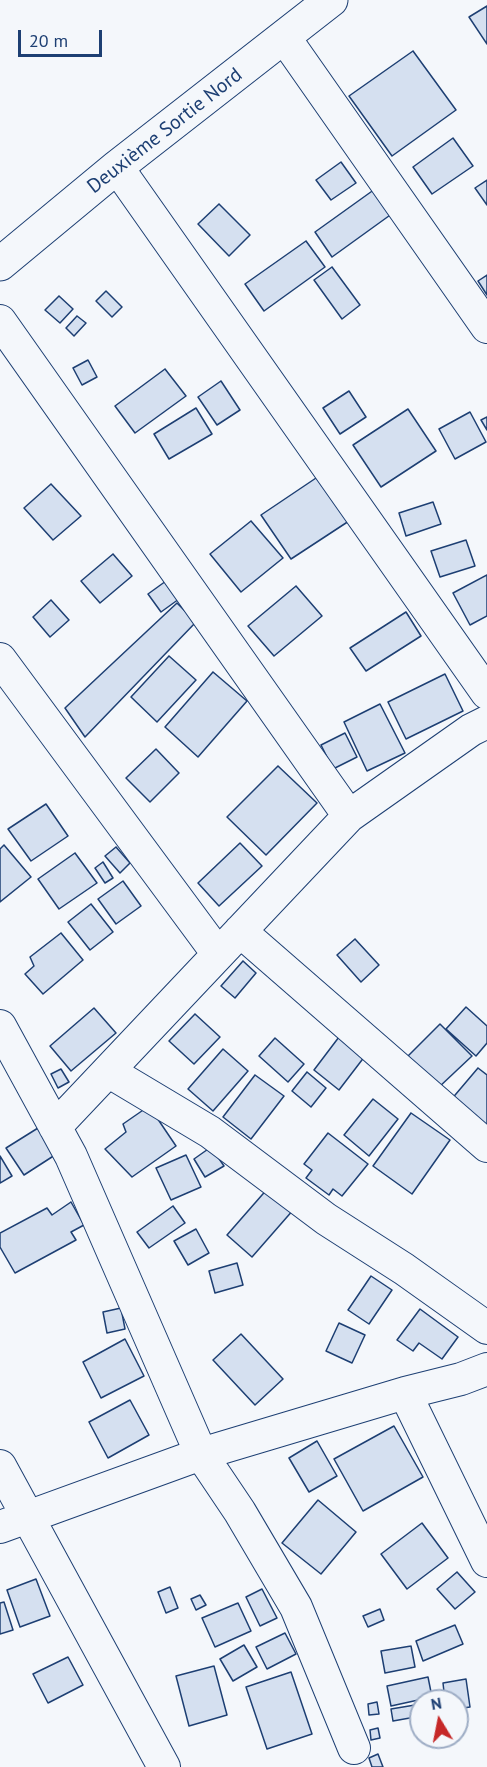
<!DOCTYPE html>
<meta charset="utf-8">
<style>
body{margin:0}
#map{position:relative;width:487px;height:1767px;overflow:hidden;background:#f4f7fb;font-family:"PT Sans",sans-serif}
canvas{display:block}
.north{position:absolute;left:409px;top:1689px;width:60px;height:60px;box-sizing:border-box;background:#f4f7fb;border:2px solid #9eadc5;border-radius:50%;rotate:350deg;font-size:16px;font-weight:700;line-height:24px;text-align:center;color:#1d3f73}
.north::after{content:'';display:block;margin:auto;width:21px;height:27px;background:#c62828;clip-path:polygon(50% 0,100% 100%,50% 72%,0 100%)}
.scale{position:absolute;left:18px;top:30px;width:84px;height:27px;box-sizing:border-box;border:3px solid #1d3f73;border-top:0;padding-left:8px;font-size:18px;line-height:21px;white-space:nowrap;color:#1d3f73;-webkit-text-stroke:4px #f4f7fb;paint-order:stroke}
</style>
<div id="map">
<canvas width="487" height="1767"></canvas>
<div class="north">N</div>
<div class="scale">20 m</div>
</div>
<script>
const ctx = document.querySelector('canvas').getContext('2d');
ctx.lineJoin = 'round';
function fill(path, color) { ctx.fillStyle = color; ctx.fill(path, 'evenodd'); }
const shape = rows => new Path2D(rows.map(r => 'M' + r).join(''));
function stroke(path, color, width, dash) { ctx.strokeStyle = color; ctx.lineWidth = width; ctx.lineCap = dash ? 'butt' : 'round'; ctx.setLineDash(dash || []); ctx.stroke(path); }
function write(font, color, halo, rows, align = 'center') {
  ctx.font = font + ' "PT Sans",sans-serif'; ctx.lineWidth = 4.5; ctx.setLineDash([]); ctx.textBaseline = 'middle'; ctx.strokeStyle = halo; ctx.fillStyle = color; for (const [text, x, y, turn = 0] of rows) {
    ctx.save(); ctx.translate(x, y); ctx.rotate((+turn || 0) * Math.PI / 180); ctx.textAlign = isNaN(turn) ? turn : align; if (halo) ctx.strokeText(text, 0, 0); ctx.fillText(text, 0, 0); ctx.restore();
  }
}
const building = shape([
 [487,6,487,44,469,17,487,6],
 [413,51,456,110,392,156,349,96,413,51],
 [453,138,473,166,432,194,413,167,453,138],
 [341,162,356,183,331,200,316,180,341,162],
 [487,180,487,205,475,188,487,180],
 [375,189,393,213,332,257,315,232,375,189],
 [219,204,250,235,229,256,198,224,219,204],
 [306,241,325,267,264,311,245,284,306,241],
 [332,267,360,305,342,319,314,280,332,267],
 [487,275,487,295,478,281,487,275],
 [106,291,122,307,112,317,96,301,106,291],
 [59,296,73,309,60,323,45,310,59,296],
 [77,316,86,323,74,336,66,328,77,316],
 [88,360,97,377,82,385,73,368,88,360],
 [165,369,186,396,135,433,115,406,165,369],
 [221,381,240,410,217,425,198,397,221,381],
 [349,391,366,417,340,434,323,408,349,391],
 [196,408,212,434,169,459,154,434,196,408],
 [408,409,436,451,381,487,353,445,408,409],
 [470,412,486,442,455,459,439,429,470,412],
 [487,417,487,430,481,420,487,417],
 [319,476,349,521,291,559,261,515,319,476],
 [51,484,81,516,53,540,24,508,51,484],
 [433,502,441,524,406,536,399,513,433,502],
 [251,521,283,558,241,592,210,554,251,521],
 [466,540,475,566,440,577,431,551,466,540],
 [113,554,132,576,100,603,81,581,113,554],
 [487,575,487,616,470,625,453,593,487,575],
 [166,581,179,599,161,612,148,594,166,581],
 [296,586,322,616,274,656,248,626,296,586],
 [51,600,69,620,50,637,33,617,51,600],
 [177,603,196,622,85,737,65,708,177,603],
 [406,612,421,636,366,671,350,648,406,612],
 [169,656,196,680,157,722,131,697,169,656],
 [213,672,247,701,198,757,165,727,213,672],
 [445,674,463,711,406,739,388,702,445,674],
 [380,704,405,753,367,771,344,722,380,704],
 [345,733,357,757,333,769,321,745,345,733],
 [156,749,179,773,150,802,126,778,156,749],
 [278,766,317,803,266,855,227,817,278,766],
 [46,804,68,836,31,861,8,829,46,804],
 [240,843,262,866,219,906,198,883,240,843],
 [4,845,31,877,0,902,0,849,4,845],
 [116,847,130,863,120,873,105,856,116,847],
 [75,853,97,883,59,909,38,879,75,853],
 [103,862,113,878,105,883,95,868,103,862],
 [123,881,141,906,116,924,98,899,123,881],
 [91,904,113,932,90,950,68,922,91,904],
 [61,933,83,960,43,994,25,974,34,966,30,957,61,933],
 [355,939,379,965,361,982,337,955,355,939],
 [243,961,256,973,235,998,221,986,243,961],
 [466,1007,487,1026,487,1043,476,1056,446,1029,466,1007],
 [94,1008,116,1033,71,1071,50,1046,94,1008],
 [195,1014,220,1037,194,1064,169,1041,195,1014],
 [440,1024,472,1056,438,1088,407,1057,440,1024],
 [339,1037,365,1056,339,1090,314,1070,339,1037],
 [275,1038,304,1064,288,1082,259,1056,275,1038],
 [223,1049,248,1071,213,1111,188,1089,223,1049],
 [478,1068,487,1075,487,1130,450,1101,478,1068],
 [61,1069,69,1082,58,1088,51,1074,61,1069],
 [307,1072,326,1088,311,1107,292,1091,307,1072],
 [255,1075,284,1096,251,1139,223,1117,255,1075],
 [373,1099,398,1119,369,1156,344,1135,373,1099],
 [149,1106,176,1146,132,1177,105,1149,126,1132,123,1124,149,1106],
 [411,1113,450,1140,412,1194,373,1166,411,1113],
 [38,1128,55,1155,24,1175,6,1148,38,1128],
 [328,1133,368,1164,342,1196,333,1189,329,1195,306,1178,312,1170,304,1164,328,1133],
 [211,1147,224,1166,205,1177,194,1159,211,1147],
 [186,1155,201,1187,171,1200,156,1168,186,1155],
 [0,1156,12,1176,0,1183,0,1156],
 [269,1187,294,1209,252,1257,227,1235,269,1187],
 [71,1202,84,1225,71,1232,76,1240,15,1273,0,1247,0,1233,47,1208,52,1215,71,1202],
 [173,1206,185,1223,149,1248,137,1232,173,1206],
 [196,1229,209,1253,188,1265,174,1241,196,1229],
 [237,1263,243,1285,215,1293,209,1271,237,1263],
 [371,1276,392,1290,369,1324,348,1310,371,1276],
 [121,1308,125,1329,107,1333,103,1312,121,1308],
 [420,1309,458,1337,442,1359,419,1343,413,1351,397,1340,420,1309],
 [339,1323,365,1335,352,1363,326,1351,339,1323],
 [241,1334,283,1379,255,1405,213,1360,241,1334],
 [125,1339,144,1376,101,1398,83,1362,125,1339],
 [130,1400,149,1435,108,1458,89,1422,130,1400],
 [394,1426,423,1477,363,1511,334,1459,394,1426],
 [317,1441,337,1476,309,1492,289,1458,317,1441],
 [318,1500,356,1532,321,1574,282,1543,318,1500],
 [422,1523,448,1558,407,1589,381,1554,422,1523],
 [457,1572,475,1592,455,1609,437,1589,457,1572],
 [36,1579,50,1616,20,1627,7,1590,36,1579],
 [170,1587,178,1608,166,1613,158,1592,170,1587],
 [262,1589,277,1618,260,1626,246,1597,262,1589],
 [200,1595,206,1605,196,1610,191,1599,200,1595],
 [4,1602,13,1630,0,1634,0,1603,4,1602],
 [238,1603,251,1631,215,1647,202,1618,238,1603],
 [380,1609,384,1620,368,1627,363,1616,380,1609],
 [455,1625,463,1644,423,1661,416,1641,455,1625],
 [285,1633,296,1654,267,1669,256,1647,285,1633],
 [244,1645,257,1667,233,1681,220,1659,244,1645],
 [411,1646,415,1667,385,1673,381,1651,411,1646],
 [68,1657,83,1685,48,1703,33,1674,68,1657],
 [214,1666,227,1715,189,1726,176,1676,214,1666],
 [291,1672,312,1734,267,1749,246,1687,291,1672],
 [428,1677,432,1697,391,1706,387,1686,428,1677],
 [466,1679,470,1707,457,1709,457,1701,445,1701,443,1683,466,1679],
 [377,1702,379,1714,369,1715,368,1704,377,1702],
 [421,1704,421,1716,393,1721,391,1709,421,1704],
 [378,1728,380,1738,371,1740,370,1730,378,1728],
 [378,1754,383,1767,372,1767,369,1758,378,1754]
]);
fill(building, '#d5e0f0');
stroke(building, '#1d3f73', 1.5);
const minor = shape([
 [284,37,487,327],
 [117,167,487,693],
 [0,321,349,816],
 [0,659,218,954],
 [240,931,487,1146],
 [0,1026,71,1156,201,1454,240,1512,296,1607,354,1748],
 [108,1071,210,1132,326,1219,404,1269,487,1328],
 [55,1127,349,816,471,730,487,722],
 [405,1393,487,1561],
 [0,1466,164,1767],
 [0,1527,201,1454,405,1393,461,1379,487,1369]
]);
const major = shape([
 [0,264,117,167,331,0]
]);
stroke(minor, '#1d3f73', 34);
stroke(major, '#1d3f73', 35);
stroke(minor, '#f4f7fb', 32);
stroke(major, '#f4f7fb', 33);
write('20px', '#1d3f73', '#f4f7fb', [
 ["Deuxième Sortie Nord",165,131,-38]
]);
</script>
